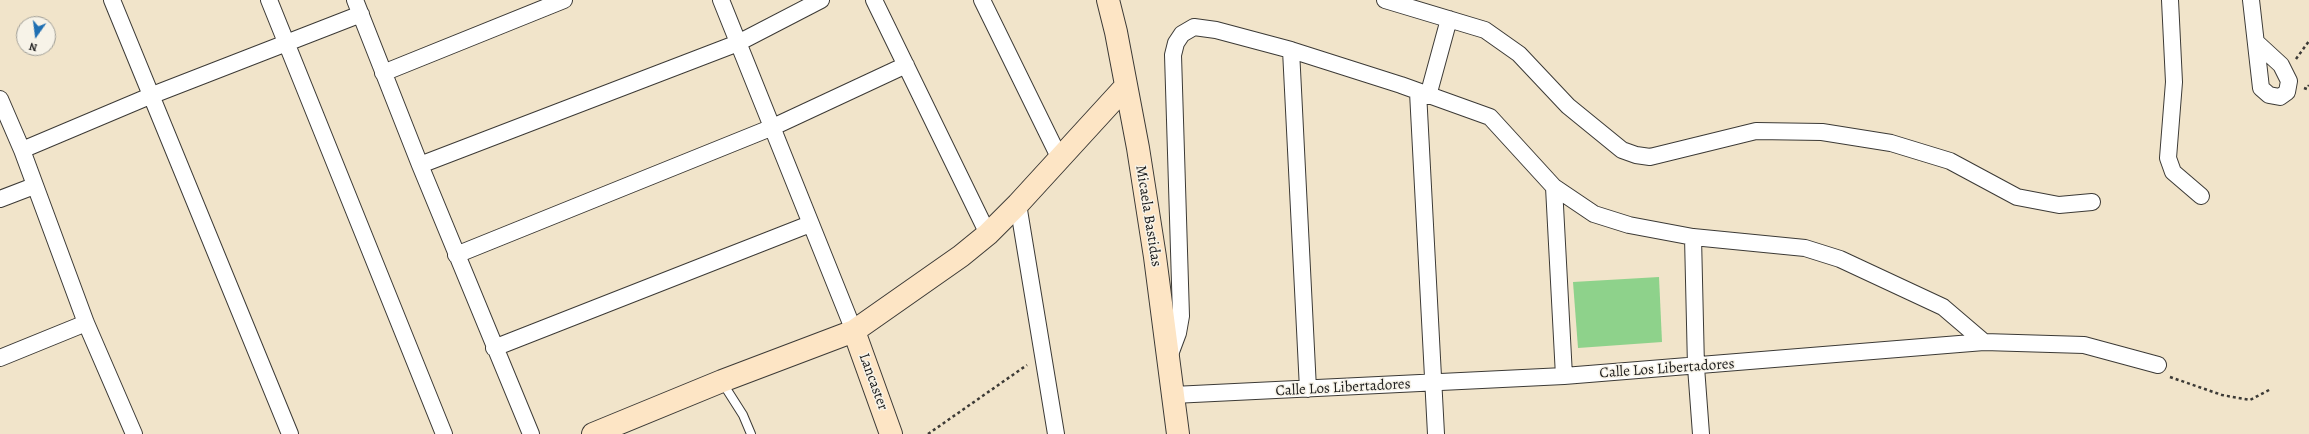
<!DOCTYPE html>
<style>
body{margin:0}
#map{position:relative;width:2309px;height:434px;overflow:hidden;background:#f1e4ca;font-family:Alegreya,serif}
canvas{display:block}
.north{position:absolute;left:16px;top:16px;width:40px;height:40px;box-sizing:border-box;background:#f7f3e8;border:1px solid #9f9d96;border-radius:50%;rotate:194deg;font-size:11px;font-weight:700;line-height:16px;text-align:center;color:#1c1c1c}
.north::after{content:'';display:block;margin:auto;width:14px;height:18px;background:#1f6fb2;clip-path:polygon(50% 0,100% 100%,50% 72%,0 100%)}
</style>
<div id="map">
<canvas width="2309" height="434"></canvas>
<div class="north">N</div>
</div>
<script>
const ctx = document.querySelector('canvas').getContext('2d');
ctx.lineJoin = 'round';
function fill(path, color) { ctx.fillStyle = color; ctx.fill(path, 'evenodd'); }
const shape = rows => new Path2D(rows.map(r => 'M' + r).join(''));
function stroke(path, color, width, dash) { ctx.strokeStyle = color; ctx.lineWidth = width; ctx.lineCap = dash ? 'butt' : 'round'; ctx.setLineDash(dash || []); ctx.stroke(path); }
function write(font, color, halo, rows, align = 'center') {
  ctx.font = font + ' Alegreya,serif'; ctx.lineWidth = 3; ctx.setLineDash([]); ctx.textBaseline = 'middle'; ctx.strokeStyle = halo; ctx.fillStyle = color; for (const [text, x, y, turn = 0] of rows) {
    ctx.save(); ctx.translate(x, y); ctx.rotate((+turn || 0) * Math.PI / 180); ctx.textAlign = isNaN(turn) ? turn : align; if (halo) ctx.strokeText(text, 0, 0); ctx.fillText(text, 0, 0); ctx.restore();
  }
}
fill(shape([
 [1659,277,1662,342,1578,348,1573,282]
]), '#8ed28b');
const lane = shape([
 [722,382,743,415,751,434]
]);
const street = shape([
 [112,0,290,434],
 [269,0,444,434],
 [355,0,420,165,531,434],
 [721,0,854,331],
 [874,0,988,234],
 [982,0,1060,159],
 [1385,0,1485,30,1519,54,1568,106,1622,150,1636,155,1650,157,1756,131,1822,132,1891,143,1950,161,2017,197,2059,205,2092,202],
 [2170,0,2174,82,2168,158,2173,172,2201,196],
 [2251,0,2261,88,2269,95,2280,97,2287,92,2289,81,2281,65,2256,42],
 [1291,50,1308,389],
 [383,73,564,0],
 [1418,92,1436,434],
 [1428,96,1449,19],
 [0,99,22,150,86,323,134,434],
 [22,150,150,96,361,14],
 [420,165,738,43,821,0],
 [1554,187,1564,376],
 [0,199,34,186],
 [1018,204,1056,434],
 [1693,237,1696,367,1701,434],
 [456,255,773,127,906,65],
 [494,348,810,224],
 [1169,357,1178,333,1181,316,1173,55,1176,43,1182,34,1194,27,1216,30,1291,50,1401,85,1490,117,1554,187,1594,214,1629,225,1693,237,1805,248,1840,259,1943,307,1984,342],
 [0,358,86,323],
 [1173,395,1564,376,1984,342,2084,345,2158,365]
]);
const secondary = shape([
 [1108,0,1116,32,1138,148,1155,257,1178,434],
 [854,331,891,434],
 [593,434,722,381,854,331,961,256,988,234,1018,204,1126,86]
]);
stroke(lane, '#3c3a36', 10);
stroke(street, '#3c3a36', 18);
stroke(secondary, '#3c3a36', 24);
stroke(shape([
 [2296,59,2309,41],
 [2304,88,2307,89,2309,85],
 [2170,377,2222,395,2250,400,2271,389],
 [928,434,1027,365]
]), '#3c3a36', 2.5, [3, 3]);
stroke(lane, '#fff', 8);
stroke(street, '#fff', 16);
stroke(secondary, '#fde5c5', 22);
write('15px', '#1c1c1c', '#f7f3e8', [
 ["Micaela Bastidas",1148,216,81],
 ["Calle Los Libertadores",1667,369,-4],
 ["Lancaster",873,382,70],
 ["Calle Los Libertadores",1343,388,-3]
]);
</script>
